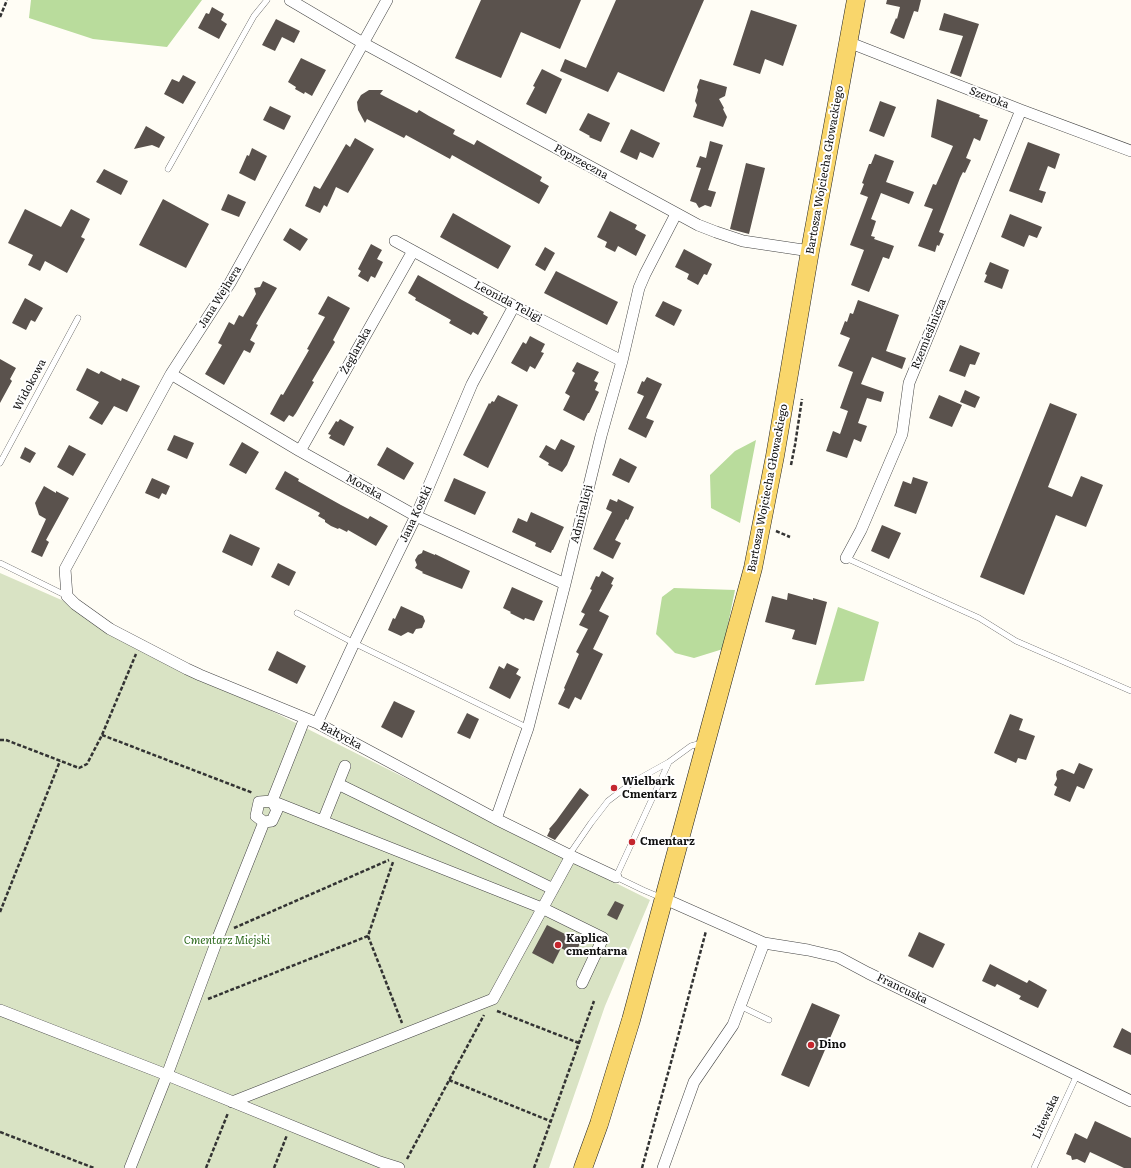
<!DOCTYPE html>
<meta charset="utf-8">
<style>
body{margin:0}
canvas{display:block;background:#fffdf5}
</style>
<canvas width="1131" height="1168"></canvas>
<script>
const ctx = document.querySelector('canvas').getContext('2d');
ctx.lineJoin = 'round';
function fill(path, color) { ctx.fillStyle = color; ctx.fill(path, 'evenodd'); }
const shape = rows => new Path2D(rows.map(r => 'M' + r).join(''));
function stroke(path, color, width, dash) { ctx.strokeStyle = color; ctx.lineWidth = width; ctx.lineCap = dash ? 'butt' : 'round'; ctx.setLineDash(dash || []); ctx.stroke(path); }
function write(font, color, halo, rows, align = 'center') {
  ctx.font = font + ' Literata,serif'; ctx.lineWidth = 4; ctx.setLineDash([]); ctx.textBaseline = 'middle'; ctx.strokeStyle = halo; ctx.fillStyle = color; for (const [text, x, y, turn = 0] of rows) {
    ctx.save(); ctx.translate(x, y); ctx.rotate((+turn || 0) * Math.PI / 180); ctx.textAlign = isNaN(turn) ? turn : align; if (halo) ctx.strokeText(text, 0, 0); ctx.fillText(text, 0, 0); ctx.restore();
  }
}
fill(shape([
 [31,0,202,0,167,47,93,39,29,18],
 [756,440,740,523,711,508,710,475,735,451],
 [674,588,735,590,723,649,694,658,675,653,656,634,662,597],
 [838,607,879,622,864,681,815,685]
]), '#b9dc9c');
fill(shape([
 [0,573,82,609,232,691,495,823,650,900,605,1006,549,1168,0,1168]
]), '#d9e3c4');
fill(shape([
 [481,0,581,0,560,49,521,32,501,78,455,58],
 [616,0,704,0,664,92,618,72,608,92,560,71,565,59,586,68],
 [887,0,921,0,918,12,914,11,904,39,890,33,896,18,897,19,900,7,886,4],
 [212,7,224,14,221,20,227,24,219,39,198,28,206,13,209,14],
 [751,10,797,25,783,66,765,59,760,74,733,65],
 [944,13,979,24,961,77,950,73,963,36,939,30],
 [276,19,300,31,294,43,282,37,275,51,262,45],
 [301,58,326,70,312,96,305,92,304,94,295,89,296,87,288,82],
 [542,69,562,79,546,114,526,104,535,87,533,86],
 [183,75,196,82,183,104,164,94,172,79,179,82],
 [700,79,727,87,725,96,719,99,724,108,723,109,727,117,723,127,693,117,697,105,695,101,698,90,697,87],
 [369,90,383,90,380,94,417,113,419,110,429,116,455,130,453,134,474,145,477,140,542,177,540,181,549,186,539,204,452,155,450,159,406,135,404,138,367,119,365,123,358,110,357,102,361,95],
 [937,99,980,115,979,117,988,120,980,141,974,138,966,158,971,160,965,173,963,172,960,178,939,232,944,234,939,246,937,245,935,252,918,246,933,209,924,206,933,184,936,185,953,146,931,137],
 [880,101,896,107,884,137,869,131],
 [270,106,291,116,284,130,263,120],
 [588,113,610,123,601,142,589,137,590,136,579,130],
 [146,126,165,137,159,148,152,145,134,149],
 [631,129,660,143,653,158,640,152,637,160,620,152],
 [355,138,374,149,348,193,336,187,327,207,324,205,320,213,305,206,314,186,320,189,346,144,350,147],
 [710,141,723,145,708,190,716,192,711,207,705,205,699,208,696,203,690,201,701,168,696,167,700,156,706,158],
 [1028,142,1060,154,1055,169,1048,166,1039,190,1046,192,1042,203,1009,191],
 [252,148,267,156,255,181,239,173,247,155,249,156],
 [875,154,894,161,886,182,914,192,909,204,881,193,871,219,876,221,871,236,875,237,874,239,894,246,889,259,883,257,869,292,851,285,864,250,850,245,868,197,860,194,864,184,862,183,869,164,871,164],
 [746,163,765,168,749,234,730,229],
 [104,169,128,181,121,195,96,182],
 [228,194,246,202,239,217,221,210],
 [163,199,209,224,186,268,139,245],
 [25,209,61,227,71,209,90,219,81,237,85,239,67,273,45,261,40,271,28,265,33,255,8,243],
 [610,211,637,225,635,229,646,235,636,256,618,246,615,252,605,247,607,242,597,237],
 [453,213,511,246,498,269,440,237],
 [1010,214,1042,227,1037,238,1029,235,1024,247,1001,237],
 [290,228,308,239,300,251,283,240],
 [371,244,382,250,377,259,383,262,375,278,371,276,368,282,358,276,361,271,358,269],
 [545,247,555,253,545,271,535,265],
 [684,249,712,264,707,275,704,274,698,285,687,279,689,274,675,267],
 [990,262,1009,270,1002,289,984,282,987,275,985,274],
 [556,271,618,302,607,325,544,293],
 [418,275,462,300,484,312,483,314,488,317,478,335,473,332,471,335,449,323,451,320,415,300,416,298,408,293],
 [263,281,277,288,256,324,258,325,250,340,255,343,250,353,244,350,224,385,205,374,222,345,218,343,229,322,234,325,239,315,243,317,256,294,254,288,260,287],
 [328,296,350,308,333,340,335,342,312,381,314,382,296,413,293,417,289,415,284,422,270,414,281,394,283,395,309,350,307,349,325,317,318,314],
 [25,298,43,308,35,322,31,320,26,330,12,323],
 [858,300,899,315,886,351,906,358,902,369,872,357,861,384,884,392,881,402,867,398,858,423,867,426,861,442,854,439,847,458,826,451,833,431,840,434,848,411,840,408,853,372,838,366,850,338,840,334,845,321,847,322,850,313,853,314],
 [663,301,682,310,674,326,655,316],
 [530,336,545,344,541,352,544,353,535,369,530,366,527,372,511,363,523,342,526,344],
 [960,345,980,353,975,365,970,364,965,377,949,371],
 [0,359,16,368,10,379,12,381,0,403],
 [577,362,599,372,594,381,598,383,595,390,599,392,589,413,588,413,584,421,563,410,570,396,565,393,575,373,572,371],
 [87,368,99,374,101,371,121,381,122,378,140,386,127,412,114,406,102,425,89,418,99,402,76,390],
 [647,377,662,384,646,418,654,421,646,438,628,429,644,396,637,393,642,381,644,382],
 [965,390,980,397,975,408,960,402],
 [498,395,518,405,488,468,463,455,489,403,490,404,492,401,494,402],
 [939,395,962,405,952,427,929,418],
 [1050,403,1077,414,1048,487,1072,497,1081,476,1103,485,1086,527,1056,515,1024,595,980,577],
 [340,419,354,427,344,446,329,438,331,435,328,434,336,421,338,422],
 [174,435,194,443,187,459,167,450],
 [561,439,575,446,567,465,562,472,548,465,549,463,539,457,546,445,555,450],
 [242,442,259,452,246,474,229,465],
 [69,445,86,454,73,476,57,467],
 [25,447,36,453,30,463,20,458],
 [387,447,414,463,404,480,377,465],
 [620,458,637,467,629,483,612,475],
 [285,471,299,479,298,481,341,505,368,519,370,516,388,526,376,546,348,530,347,532,339,528,338,529,331,526,325,522,325,520,318,516,320,513,275,489],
 [913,477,928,482,916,514,894,506,903,481,911,484],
 [152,478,170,486,166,495,162,493,159,499,145,493],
 [454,478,486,492,475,515,444,501],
 [44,486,56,493,56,491,69,498,46,540,49,542,42,557,31,552,46,519,39,515,35,503],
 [610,499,617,502,618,499,634,507,628,520,626,519,615,540,621,543,613,559,593,549,612,512,606,509],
 [531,512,564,527,553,550,552,550,551,553,535,546,536,543,512,532,518,518,527,522],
 [882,525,901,533,889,559,871,551],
 [230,534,260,548,252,566,222,552],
 [423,550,435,555,435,554,470,571,462,589,422,573,423,572,415,568,417,565,415,560,418,555,422,553],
 [278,563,296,572,289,586,271,577],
 [602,571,614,578,611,584,613,585,599,611,609,616,593,649,603,654,581,700,575,697,569,709,558,704,565,689,564,688,579,654,576,652,588,629,579,625,585,614,581,612,592,590,590,589,596,576,599,577],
 [512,587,543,601,534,621,525,618,524,620,510,613,511,612,503,608],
 [788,593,813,600,813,598,827,602,816,645,792,639,795,630,765,622,772,596,787,600],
 [401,606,423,616,425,621,422,628,416,629,413,634,408,632,401,636,388,630,393,618,395,619],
 [277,651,306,666,297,684,268,670],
 [507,663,519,669,516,674,521,677,510,699,489,688,499,666,504,669],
 [394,701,415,711,402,738,381,727],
 [467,713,479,719,470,739,457,733],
 [1010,714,1023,719,1019,730,1035,736,1026,760,1018,758,1016,763,994,753],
 [1079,763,1093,769,1084,789,1077,786,1070,802,1054,795,1057,787,1054,785,1057,779,1056,775,1057,771,1062,769,1074,774],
 [580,788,589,795,555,840,547,836,550,830,549,829,556,821],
 [615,901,624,905,617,920,607,915],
 [547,925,581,942,574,955,561,948,553,964,532,953],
 [919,932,945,944,933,968,908,956],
 [990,964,1027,983,1029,980,1047,990,1038,1008,1019,999,1021,996,997,984,995,987,982,981],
 [812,1003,840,1015,809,1087,781,1075],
 [1122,1028,1131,1033,1131,1055,1113,1047],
 [1095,1121,1131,1138,1131,1168,1124,1168,1090,1152,1085,1163,1077,1159,1072,1160,1071,1156,1066,1154,1075,1133,1087,1139]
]), '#5a524d');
const lane = shape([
 [168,169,254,16,267,0],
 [0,463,78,318],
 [846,558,979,618,1016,641,1131,691],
 [0,563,67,596],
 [297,613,354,643,528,728],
 [569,855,591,823,608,801,633,782,669,762],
 [662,898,643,890,616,877,669,762,691,746,702,743],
 [740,1006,769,1020],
 [1034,1168,1077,1075]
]);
const street = shape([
 [290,0,363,43,698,225,716,232,743,241,810,251],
 [387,0,230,283,171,374,65,569,67,596,75,604,110,629,187,669,200,675,317,723,496,819,571,856,616,877],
 [848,42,1021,110,1131,151],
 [395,241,514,306,622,361],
 [171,374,300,451,416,516,565,584],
 [300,451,413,251],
 [846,558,861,530,902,434,909,383,1021,110],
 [317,723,354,643,416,516,472,384,514,306],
 [338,784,553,889],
 [496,819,528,728,565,584,601,436,622,361,639,288,645,274,676,214],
 [323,821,345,766],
 [264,822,256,816,259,802,272,801,542,908,603,938,582,983],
 [665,899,764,943,808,950,838,957,868,973,1131,1101],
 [0,1010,167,1075,380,1162,399,1168],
 [232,1102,493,999,571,856],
 [130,1168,167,1075,219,935,264,822,272,821,277,810,272,801,305,718],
 [663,1168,694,1082,733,1025,764,943]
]);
const primary = shape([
 [583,1168,599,1124,631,1020,753,568,775,456,810,251,856,0]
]);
stroke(lane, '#444', 6);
stroke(street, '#444', 12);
stroke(primary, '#222', 19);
stroke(shape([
 [0,17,7,0],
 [791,465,795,445,802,399],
 [776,531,790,537],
 [102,735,253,793],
 [0,740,6,740,79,768,87,764,102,735,136,654],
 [0,912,60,761],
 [234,928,389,860],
 [368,936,402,1023],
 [208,999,368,936,393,862],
 [497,1011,579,1043],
 [449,1080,550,1121],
 [0,1132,94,1168],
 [407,1159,484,1015],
 [206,1168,228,1113],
 [274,1168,287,1135],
 [534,1168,594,1001],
 [642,1168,676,1044,706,931]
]), '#333', 2.5, [4, 2]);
stroke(lane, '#fff', 5.5);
stroke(street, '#fff', 11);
stroke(primary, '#f9d66b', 18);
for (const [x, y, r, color] of [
 [614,788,4,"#c4262e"],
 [632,842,4,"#c4262e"],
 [558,945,4,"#c4262e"],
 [811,1045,4,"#c4262e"]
]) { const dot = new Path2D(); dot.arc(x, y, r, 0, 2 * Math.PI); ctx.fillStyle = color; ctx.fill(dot); stroke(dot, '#fff', 1.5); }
write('11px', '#111', '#fff', [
 ["Szeroka",989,98,21],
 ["Poprzeczna",581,162,29],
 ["Bartosza Wojciecha Głowackiego",825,170,-80],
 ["Jana Wejhera",220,297,-58],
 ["Leonida Teligi",508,302,28],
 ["Rzemieślnicza",929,334,-68],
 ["Żeglarska",356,351,-61],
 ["Widokowa",30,385,-62],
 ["Morska",364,487,29],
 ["Bartosza Wojciecha Głowackiego",768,488,-79],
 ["Jana Kostki",416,514,-65],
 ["Admiralicji",582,514,-76],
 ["Bałtycka",341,736,28],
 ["Francuska",902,989,26],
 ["Litewska",1046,1117,-65]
]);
write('bold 11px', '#111', '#fff', [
 ["Wielbark",622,782],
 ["Cmentarz",622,795],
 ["Cmentarz",640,842],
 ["Kaplica",566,939],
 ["cmentarna",566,952],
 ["Dino",819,1045]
], 'left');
write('italic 11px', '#2f6b1f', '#fff', [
 ["Cmentarz Miejski",227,941]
]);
</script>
